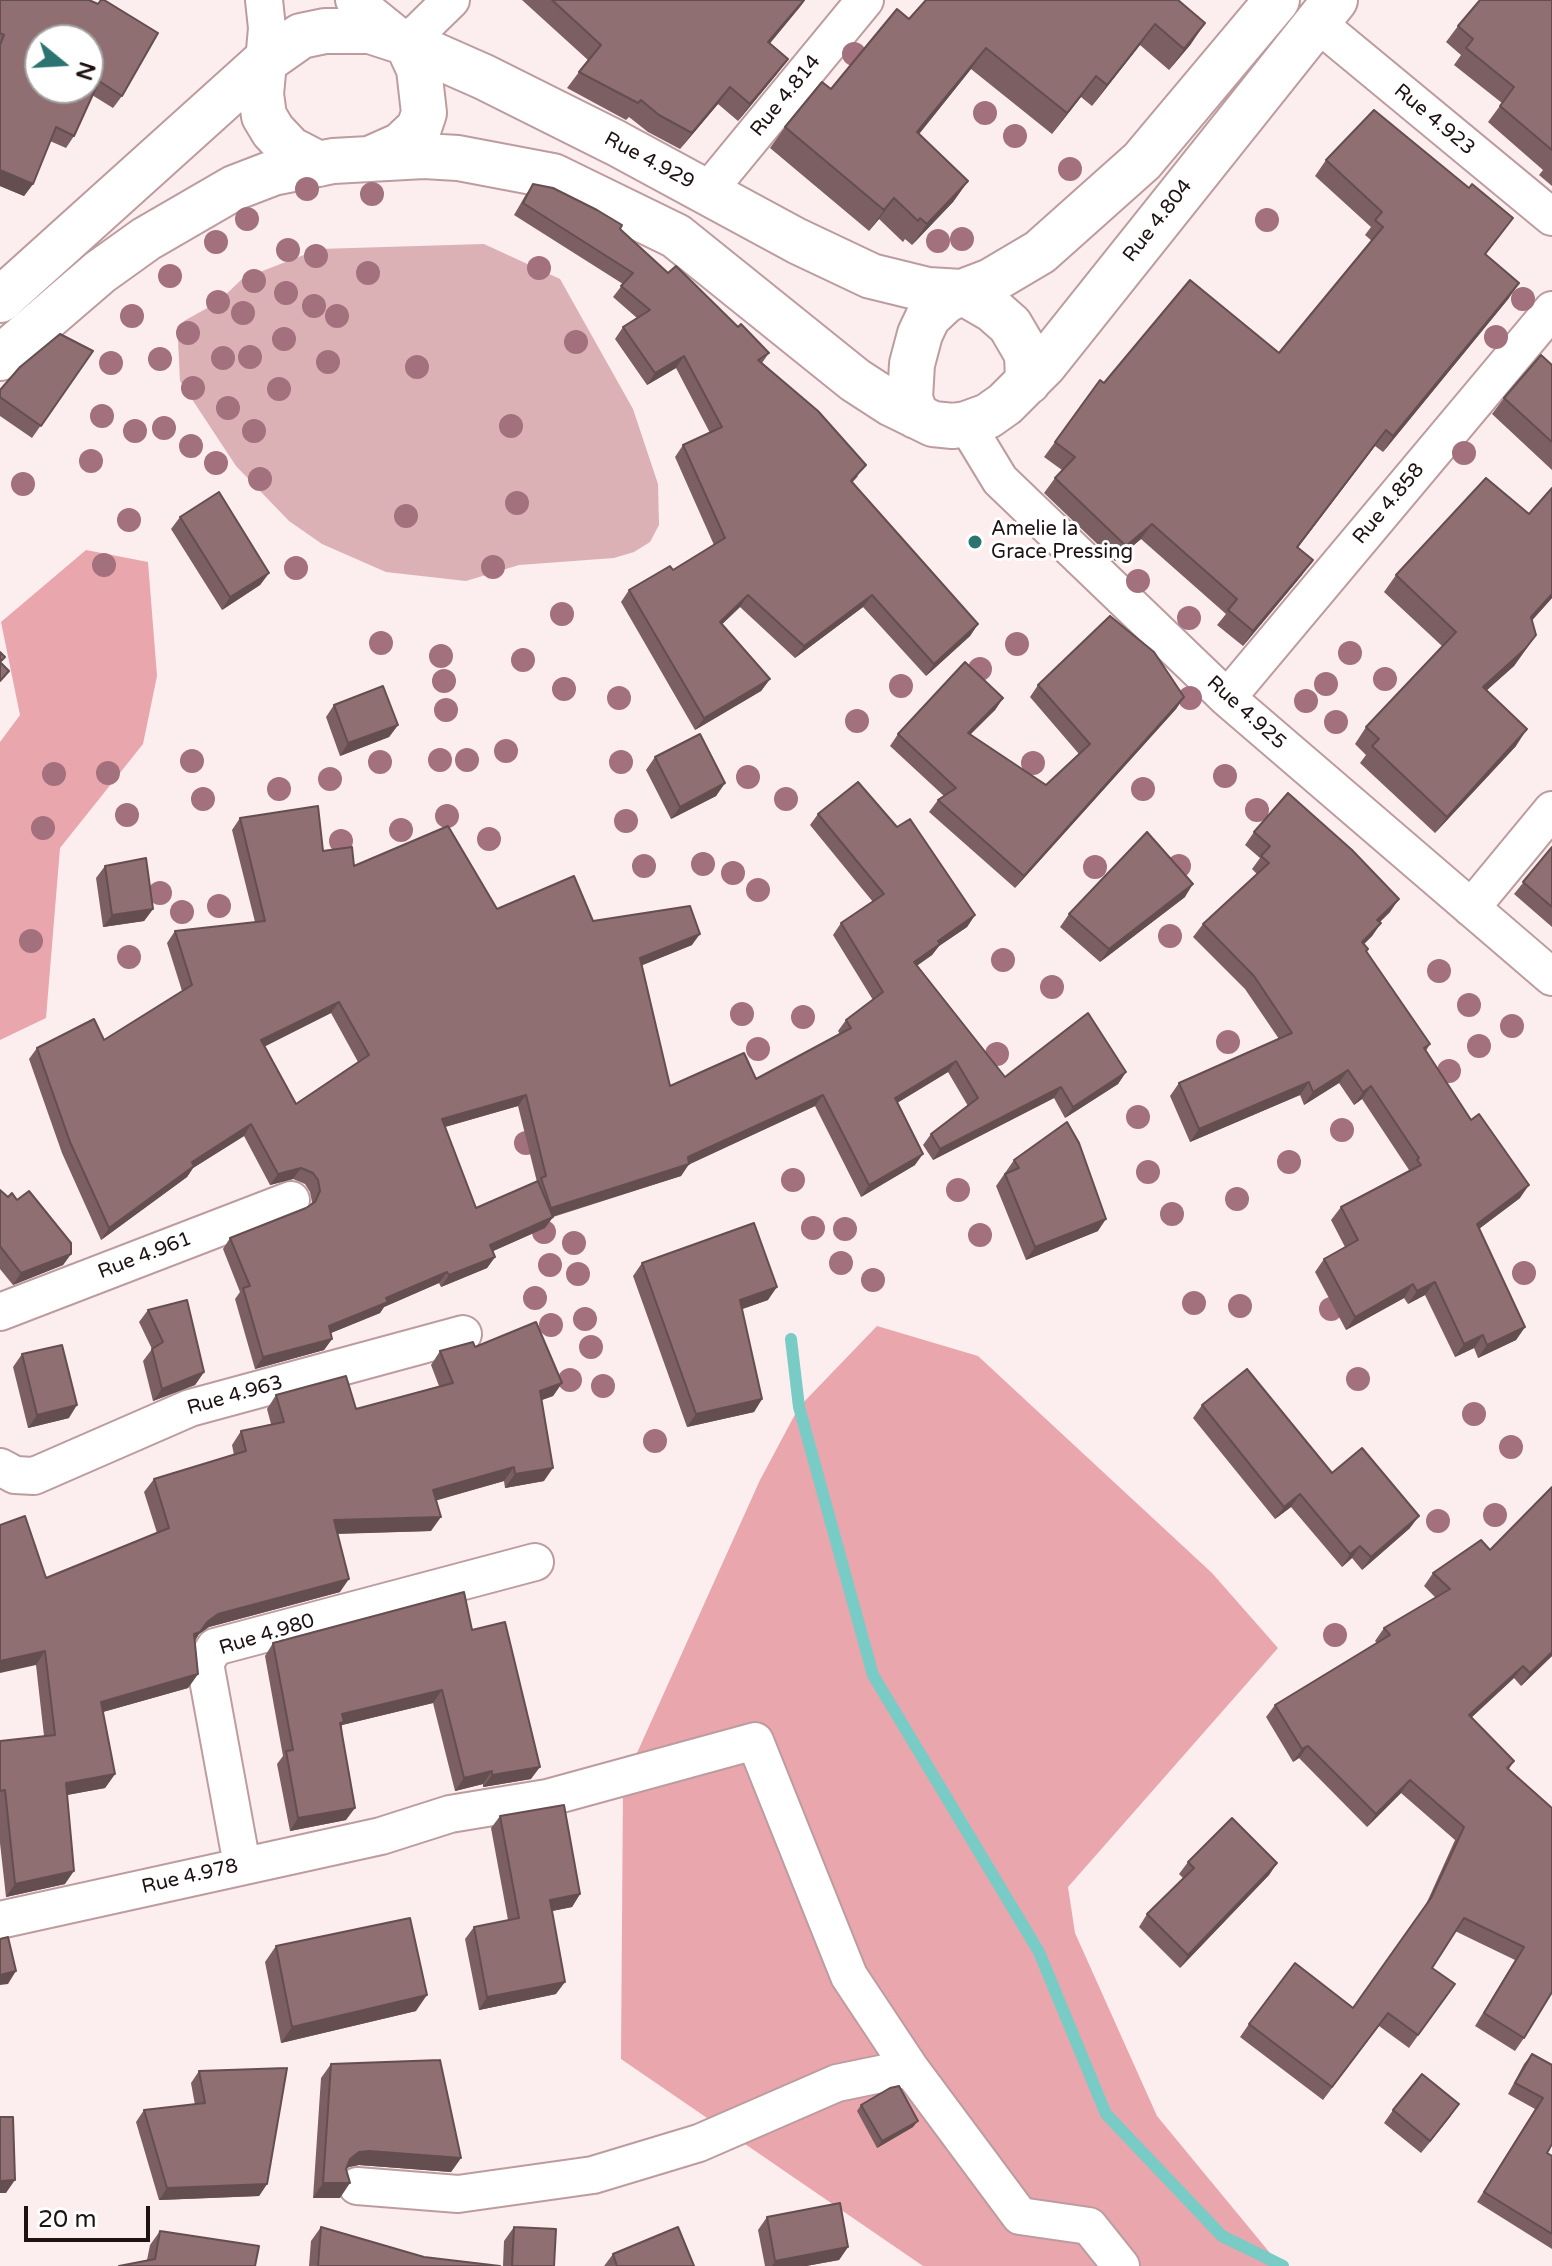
<!DOCTYPE html>
<style>
body{margin:0}
#map{position:relative;width:1552px;height:2266px;overflow:hidden;background:#fcedee;font-family:"Varela Round",sans-serif}
canvas{display:block}
.north{position:absolute;left:24px;top:24px;width:80px;height:80px;box-sizing:border-box;background:#fff;border:2px solid #a5a0a1;border-radius:50%;rotate:108deg;font-size:22px;font-weight:700;line-height:32px;text-align:center;color:#1e1213}
.north::after{content:'';display:block;margin:auto;width:28px;height:36px;background:#2b7471;clip-path:polygon(50% 0,100% 100%,50% 72%,0 100%)}
.scale{position:absolute;left:24px;top:2206px;width:126px;height:36px;box-sizing:border-box;border:4px solid #1e1213;border-top:0;padding-left:10px;font-size:24px;line-height:28px;white-space:nowrap;color:#1e1213;-webkit-text-stroke:6px #fff;paint-order:stroke}
</style>
<div id="map">
<canvas width="1552" height="2266"></canvas>
<div class="north">N</div>
<div class="scale">20 m</div>
</div>
<script>
const ctx = document.querySelector('canvas').getContext('2d');
ctx.lineJoin = 'round';
function fill(path, color) { ctx.fillStyle = color; ctx.fill(path, 'evenodd'); }
const shape = rows => new Path2D(rows.map(r => 'M' + r).join(''));
function stroke(path, color, width, dash) { ctx.strokeStyle = color; ctx.lineWidth = width; ctx.lineCap = dash ? 'butt' : 'round'; ctx.setLineDash(dash || []); ctx.stroke(path); }
function write(font, color, halo, rows, align = 'center') {
  ctx.font = font + ' "Varela Round",sans-serif'; ctx.lineWidth = 6; ctx.setLineDash([]); ctx.textBaseline = 'middle'; ctx.strokeStyle = halo; ctx.fillStyle = color; for (const [text, x, y, turn = 0] of rows) {
    ctx.save(); ctx.translate(x, y); ctx.rotate((+turn || 0) * Math.PI / 180); ctx.textAlign = isNaN(turn) ? turn : align; if (halo) ctx.strokeText(text, 0, 0); ctx.fillText(text, 0, 0); ctx.restore();
  }
}
fill(shape([
 [484,244,560,279,633,409,658,484,659,525,650,542,634,552,614,558,519,565,466,581,386,572,322,544,289,521,236,466,180,381,178,340,184,321,218,302,242,279,319,249]
]), '#dbb1b5');
fill(shape([
 [86,550,148,562,157,676,143,744,60,848,46,1018,0,1040,0,742,20,715,1,622],
 [877,1326,978,1356,1212,1573,1278,1648,1068,1887,1075,1933,1157,2116,1270,2253,1278,2266,923,2266,621,2059,623,1784,760,1480,799,1407]
]), '#eaa6ad');
stroke(shape([
 [791,1339,799,1407,873,1675,1039,1952,1106,2114,1222,2236,1283,2266]
]), '#79cbc6', 12);
const street = shape([
 [264,0,267,28,264,62],
 [354,0,407,43,451,0],
 [1316,22,1552,217],
 [707,192,865,0],
 [966,424,1000,480,1227,698,1552,977],
 [1227,698,1552,310],
 [1471,908,1552,810],
 [0,1312,291,1200],
 [0,1467,15,1475,34,1476,190,1408,463,1334],
 [242,1865,205,1663,215,1647,535,1562],
 [0,1920,381,1836,450,1814,547,1798,755,1741,849,1976,910,2068],
 [357,2186,458,2194,593,2175,699,2143,837,2083,910,2068,1020,2216,1089,2226,1121,2266]
]);
const primary = shape([
 [264,62,261,94,264,116,273,131,290,149,319,164],
 [374,157,401,145,419,128,424,113,419,69,407,43],
 [0,300,264,62,301,36,325,31,370,31,407,43,484,77,616,143,797,241,871,276,928,290,962,292,991,281,1040,252,1142,161,1277,0],
 [0,358,100,272,146,239,234,188,273,173,333,161,424,156,458,158,553,176,676,236,855,380,892,404,933,424,953,426,966,424,988,416,1005,404,1044,365,1335,0],
 [916,416,910,398,912,364,920,334,928,317,945,301,962,292,993,310,1010,325,1027,354,1028,382]
]);
stroke(street, '#bd9c9f', 40);
stroke(primary, '#bd9c9f', 48);
stroke(street, '#fff', 36);
stroke(primary, '#fff', 44);
ctx.fillStyle = '#a3707d';
for (const [x, y] of [
 [854,54],
 [985,113],
 [1015,136],
 [1070,169],
 [307,189],
 [372,194],
 [247,219],
 [1267,220],
 [962,239],
 [938,241],
 [216,242],
 [288,250],
 [316,256],
 [539,268],
 [368,273],
 [170,276],
 [254,281],
 [286,293],
 [1523,299],
 [218,302],
 [314,306],
 [243,313],
 [132,316],
 [337,316],
 [188,333],
 [1496,337],
 [284,339],
 [576,342],
 [250,357],
 [223,358],
 [160,359],
 [328,362],
 [111,363],
 [417,367],
 [193,388],
 [279,389],
 [228,408],
 [102,416],
 [511,426],
 [164,428],
 [135,431],
 [254,431],
 [191,446],
 [1464,453],
 [91,461],
 [216,463],
 [260,479],
 [23,484],
 [517,503],
 [406,516],
 [129,520],
 [104,565],
 [493,567],
 [296,568],
 [1138,581],
 [562,614],
 [1189,618],
 [381,643],
 [1017,644],
 [1350,653],
 [441,656],
 [523,660],
 [980,669],
 [1385,679],
 [444,681],
 [1326,684],
 [901,686],
 [564,689],
 [619,698],
 [1190,698],
 [1306,701],
 [446,710],
 [857,721],
 [1336,722],
 [506,751],
 [440,760],
 [467,760],
 [192,761],
 [380,762],
 [621,762],
 [1033,763],
 [108,773],
 [54,774],
 [1225,776],
 [748,777],
 [330,779],
 [279,789],
 [1143,789],
 [203,799],
 [786,799],
 [1257,810],
 [127,815],
 [447,816],
 [626,821],
 [43,828],
 [401,830],
 [489,839],
 [341,841],
 [703,864],
 [644,866],
 [1179,866],
 [1095,867],
 [733,873],
 [758,890],
 [160,893],
 [219,906],
 [182,912],
 [1170,936],
 [31,941],
 [129,957],
 [1003,960],
 [1439,971],
 [1052,987],
 [1469,1005],
 [742,1014],
 [803,1017],
 [1512,1026],
 [1228,1042],
 [1479,1046],
 [758,1049],
 [997,1054],
 [1449,1071],
 [1138,1117],
 [1342,1130],
 [526,1143],
 [1289,1162],
 [1148,1172],
 [793,1180],
 [958,1190],
 [1237,1199],
 [1172,1214],
 [813,1228],
 [845,1229],
 [544,1232],
 [980,1235],
 [574,1243],
 [841,1263],
 [550,1265],
 [1524,1273],
 [578,1274],
 [873,1280],
 [535,1298],
 [1194,1303],
 [1240,1306],
 [1331,1309],
 [585,1319],
 [551,1325],
 [591,1347],
 [1358,1379],
 [570,1380],
 [603,1386],
 [1474,1414],
 [655,1441],
 [1511,1447],
 [1495,1515],
 [1438,1521],
 [1335,1635]
]) { ctx.beginPath(); ctx.arc(x, y, 12, 0, 2 * Math.PI); ctx.fill(); }
fill(shape([
 [0,0,122,96,113,108,92,95,74,136,66,148,50,141,33,184,24,196,0,186],
 [522,0,805,0,770,43,788,59,776,75,738,121,718,104,680,149,648,132,629,117,626,120,567,88,588,60],
 [1178,0,1191,44,1169,70,1140,45,1092,106,1081,97,1052,134,971,69,919,134,968,181,953,202,912,245,905,239,903,242,879,219,869,231,770,148,785,127,831,89,909,19],
 [1552,0,1552,186,1539,175,1543,170,1488,122,1502,103,1454,65,1461,55,1446,42,1458,26],
 [1326,160,1502,233,1486,254,1509,298,1383,452,1375,446,1298,547,1302,575,1243,646,1217,625,1226,614,1141,539,1115,561,1044,493,1055,478,1062,470,1044,457,1055,442,1104,383,1279,353,1372,241,1365,235,1371,227,1315,176],
 [533,184,620,229,668,273,738,327,769,353,762,363,858,476,852,483,978,624,970,636,926,676,863,607,795,658,740,607,722,624,770,679,761,691,695,730,621,602,629,590,673,570,714,545,675,457,683,445,710,433,676,368,647,385,615,339,623,327,637,318,613,297,623,284,514,215,525,196],
 [93,351,32,438,0,416,0,390],
 [1552,365,1552,470,1492,414,1504,398],
 [1552,488,1552,598,1532,620,1536,635,1524,652,1514,666,1486,691,1516,746,1435,833,1360,763,1366,755,1355,744,1366,727,1442,646,1384,592,1396,575,1529,514],
 [180,517,269,573,260,585,222,610,171,529],
 [1038,685,1184,697,1176,709,1015,888,929,812,938,800,944,796,890,746,898,734,1003,698,995,710,970,734,1046,785,1079,754,1030,697],
 [334,705,398,725,389,737,340,756,326,717],
 [655,757,725,783,716,796,671,819,646,770],
 [818,814,975,915,967,927,939,946,932,955,917,965,1005,1077,1126,1072,1118,1084,1065,1118,1054,1098,933,1160,923,1145,931,1134,968,1106,948,1072,897,1103,915,1165,861,1197,815,1106,689,1164,681,1176,553,1217,545,1228,493,1251,495,1257,487,1268,441,1287,439,1283,384,1307,380,1313,331,1333,332,1339,324,1350,255,1369,235,1299,240,1292,223,1249,230,1238,306,1208,310,1205,312,1202,310,1192,305,1184,293,1179,270,1185,244,1136,193,1168,187,1177,101,1240,62,1153,29,1059,37,1048,104,1040,182,991,167,943,175,931,255,922,232,830,240,818,323,851,354,866,497,909,593,921,692,945,642,965,670,1086,756,1079,840,1034,838,1031,846,1020,873,1000,833,935,841,923,873,902,810,825],
 [331,1013,358,1062,296,1104,264,1046],
 [518,1106,537,1182,476,1208,445,1127],
 [1254,832,1390,912,1380,922,1381,923,1372,936,1364,944,1366,951,1430,1044,1426,1051,1520,1198,1479,1229,1525,1327,1516,1340,1478,1358,1474,1348,1455,1357,1425,1295,1408,1304,1404,1298,1346,1330,1315,1272,1324,1259,1345,1247,1331,1220,1341,1207,1409,1170,1362,1099,1354,1105,1339,1083,1304,1105,1300,1095,1190,1142,1170,1096,1179,1083,1279,1039,1245,989,1193,937,1203,924,1257,874,1252,869,1260,858,1245,845],
 [1552,847,1552,927,1514,894],
 [105,866,153,909,144,921,103,927,96,878],
 [1185,897,1100,962,1060,927,1069,914],
 [1014,1160,1098,1231,1026,1260,996,1186],
 [0,1190,8,1197,17,1200,71,1254,63,1265,13,1285,0,1269],
 [642,1263,768,1300,742,1309,762,1399,754,1412,687,1427,633,1276],
 [148,1310,204,1372,195,1385,153,1401,143,1361,152,1349,139,1322],
 [475,1347,562,1383,553,1396,542,1400,544,1481,505,1488,504,1481,436,1500,431,1531,337,1534,340,1592,209,1627,199,1634,195,1641,198,1674,188,1688,103,1712,115,1774,105,1788,67,1795,65,1884,6,1897,0,1843,0,1741,44,1736,36,1665,46,1578,157,1533,144,1492,154,1479,234,1455,232,1445,241,1431,271,1424,267,1409,276,1395,356,1409,439,1386,431,1365,440,1351],
 [22,1354,69,1418,28,1428,13,1367],
 [1202,1405,1332,1473,1410,1528,1362,1570,1352,1558,1342,1567,1291,1507,1275,1519,1193,1418],
 [1552,1487,1552,1656,1521,1686,1514,1678,1471,1718,1514,1761,1509,1769,1552,1808,1524,2038,1515,2051,1475,2026,1515,1960,1455,1931,1432,1968,1455,1984,1409,2048,1379,2026,1323,2100,1240,2037,1249,2024,1353,2008,1423,1911,1455,1840,1401,1793,1367,1827,1299,1758,1293,1762,1266,1717,1275,1705,1377,1643,1375,1641,1384,1628,1436,1598,1424,1586,1433,1573,1490,1550],
 [472,1630,531,1779,483,1787,483,1784,455,1791,433,1703,342,1725,346,1820,290,1831,277,1764,283,1756,265,1656,273,1643],
 [500,1816,580,1894,572,1907,552,1911,556,1994,479,2010,465,1939,474,1927,508,1920,491,1828],
 [1188,1862,1277,1863,1269,1875,1180,1968,1139,1927,1147,1914,1183,1878,1179,1874],
 [276,1946,416,2011,281,2043,265,1962],
 [1532,2054,1552,2065,1547,2153,1552,2156,1552,2249,1477,2202,1535,2109,1508,2094,1524,2064],
 [331,2064,461,2158,451,2172,359,2165,349,2167,346,2169,340,2198,313,2198,321,2078],
 [199,2071,267,2184,259,2196,159,2200,136,2122,144,2110,195,2105,191,2083],
 [861,2105,913,2127,877,2148,857,2111],
 [1393,2110,1450,2117,1421,2153,1384,2123],
 [767,2217,848,2247,839,2260,806,2266,765,2266,758,2230],
 [321,2227,424,2257,500,2266,309,2266,311,2241],
 [514,2227,554,2266,503,2266,504,2241],
 [160,2231,255,2266,147,2260,150,2245],
 [613,2254,694,2266,604,2266]
]), '#7b5f62');
fill(shape([
 [804,0,805,0,800,7,757,59,768,42],
 [1205,23,1191,44,1169,70,1184,49],
 [1155,24,1140,45,1092,106,1107,85],
 [986,48,971,69,903,154,917,132],
 [788,59,776,75,738,121,750,104],
 [1096,76,1081,97,1052,134,1067,113],
 [730,87,718,104,680,149,692,133],
 [0,170,33,184,24,196,0,186],
 [968,181,953,202,912,245,927,224],
 [894,198,879,219,869,231,884,210],
 [1519,283,1509,298,1383,452,1393,436],
 [684,356,676,368,647,385,655,373],
 [1386,430,1375,446,1287,562,1297,547],
 [1152,524,1141,539,1115,561,1126,546],
 [1313,560,1302,575,1243,646,1253,631],
 [269,573,260,585,222,610,230,597],
 [1552,594,1552,598,1520,634,1531,617],
 [748,595,740,607,712,634,720,622],
 [872,595,863,607,795,658,804,646],
 [978,624,970,636,926,676,934,664],
 [1536,635,1514,666,1471,704,1483,687],
 [770,679,761,691,695,730,704,718],
 [1184,697,1176,709,1015,888,1024,876],
 [1003,698,995,710,960,745,968,733],
 [398,725,389,737,340,756,348,743],
 [1527,729,1516,746,1435,833,1447,817],
 [725,783,716,796,671,819,680,807],
 [1193,884,1185,897,1100,962,1109,949],
 [1399,899,1390,912,1368,933,1377,920],
 [153,909,144,921,103,927,112,915],
 [975,915,967,927,939,946,932,955,907,973,914,962,938,941],
 [1381,923,1372,936,1353,955,1362,942],
 [700,934,692,945,633,969,640,958],
 [339,1002,331,1013,254,1052,261,1040],
 [956,1061,948,1072,887,1109,895,1098],
 [1348,1070,1339,1083,1304,1105,1313,1092],
 [1126,1072,1118,1084,1065,1118,1073,1107],
 [1309,1082,1300,1095,1190,1142,1199,1129],
 [1371,1086,1362,1099,1354,1105,1363,1092],
 [1061,1087,1054,1098,933,1160,940,1149],
 [526,1095,518,1106,434,1130,442,1119],
 [823,1095,815,1106,688,1165,689,1164,681,1176,544,1219,551,1208,688,1157],
 [251,1124,244,1136,193,1168,187,1177,101,1240,109,1228,192,1162],
 [923,1154,915,1165,861,1197,869,1185],
 [301,1168,293,1179,270,1185,278,1174],
 [1529,1185,1520,1198,1468,1237,1477,1224],
 [553,1217,545,1228,482,1256,490,1245],
 [1106,1219,1098,1231,1026,1260,1035,1247],
 [71,1254,63,1265,13,1285,21,1273],
 [495,1257,487,1268,441,1287,449,1275],
 [447,1272,439,1283,384,1307,380,1313,321,1337,329,1326,386,1298],
 [1435,1282,1425,1295,1408,1304,1417,1291],
 [1413,1284,1404,1298,1346,1330,1355,1317],
 [777,1287,768,1300,731,1313,740,1300],
 [1525,1327,1516,1340,1478,1358,1487,1345],
 [1483,1335,1474,1348,1455,1357,1464,1344],
 [332,1339,324,1350,255,1369,263,1357],
 [204,1372,195,1385,153,1401,162,1389],
 [562,1383,553,1396,530,1404,540,1391],
 [762,1399,754,1412,687,1427,696,1414],
 [77,1405,69,1418,28,1428,37,1415],
 [514,1467,504,1481,424,1504,433,1490],
 [553,1468,544,1481,505,1488,515,1474],
 [1300,1494,1291,1507,1275,1519,1284,1507],
 [1419,1516,1410,1528,1362,1570,1371,1557],
 [441,1517,431,1531,324,1534,334,1520],
 [1360,1546,1352,1558,1342,1567,1350,1554],
 [349,1579,340,1592,209,1627,199,1634,191,1646,194,1634,218,1614],
 [45,1651,36,1665,0,1673,0,1661],
 [1552,1652,1552,1656,1521,1686,1530,1673],
 [1523,1666,1514,1678,1460,1728,1469,1715],
 [198,1674,188,1688,92,1715,101,1702],
 [442,1690,433,1703,342,1725,335,1735,342,1714],
 [1308,1746,1299,1758,1293,1762,1302,1749],
 [540,1767,531,1779,483,1787,492,1775],
 [492,1771,483,1784,455,1791,464,1778],
 [115,1774,105,1788,56,1797,66,1783],
 [1410,1780,1401,1793,1367,1827,1376,1814],
 [355,1808,346,1820,290,1831,298,1818],
 [1277,1863,1269,1875,1180,1968,1188,1955],
 [74,1871,65,1884,6,1897,15,1884],
 [580,1894,572,1907,542,1913,550,1900],
 [16,1971,8,1984,0,1985,0,1975],
 [565,1982,556,1994,479,2010,487,1997],
 [427,1995,416,2011,281,2043,292,2027],
 [1459,2104,1450,2117,1421,2153,1430,2141],
 [918,2121,913,2127,877,2148,882,2141],
 [369,2151,461,2158,451,2172,359,2165,349,2167,340,2174,350,2159,359,2152],
 [15,2180,6,2193,0,2193,0,2181],
 [323,2183,350,2183,340,2198,313,2198],
 [267,2184,259,2196,159,2200,167,2188],
 [848,2247,839,2260,806,2266,772,2266,775,2261]
]), '#644e50');
const building = shape([
 [0,0,89,0,98,4,101,0,104,0,158,33,122,96,99,81,74,136,56,127,33,184,0,170,0,45,4,35,0,33,0,0],
 [40,40,88,40,88,88,40,88,40,40],
 [552,0,804,0,768,42,788,59,750,104,730,87,692,133,659,115,641,100,638,103,579,72,601,45,552,0],
 [926,0,1178,0,1205,23,1184,49,1155,24,1107,85,1096,76,1067,113,986,48,917,132,968,181,927,224,920,218,918,221,894,198,884,210,785,127,822,82,831,89,897,9,909,19,926,0],
 [1480,0,1552,0,1552,150,1500,106,1514,87,1466,48,1473,39,1458,26,1480,0],
 [1374,110,1469,188,1472,184,1513,218,1485,254,1519,283,1393,436,1386,430,1297,547,1313,560,1253,631,1228,610,1237,599,1152,524,1126,546,1055,478,1075,457,1055,442,1100,380,1104,383,1190,280,1279,353,1383,227,1375,220,1382,212,1326,160,1374,110],
 [533,184,553,188,597,210,622,225,620,229,668,273,676,266,738,327,741,324,769,353,758,360,818,411,866,465,851,481,978,624,934,664,872,595,804,646,748,595,720,622,770,679,704,718,629,590,670,566,673,570,725,538,683,445,722,427,684,356,655,373,623,327,650,310,621,286,633,273,523,203,533,184],
 [60,334,93,351,41,426,0,397,0,390,20,367,60,334],
 [1541,355,1552,365,1552,442,1504,398,1541,355],
 [1486,478,1529,514,1552,488,1552,594,1531,617,1536,635,1525,649,1483,687,1527,729,1447,817,1372,746,1379,739,1366,727,1456,632,1396,575,1486,478],
 [219,492,269,573,230,597,180,517,219,492],
 [1110,616,1154,652,1184,697,1024,876,938,800,956,788,898,734,965,662,1003,698,968,733,1046,785,1090,744,1038,685,1110,616],
 [0,652,5,657,0,662,9,671,0,681,0,652],
 [383,686,398,725,348,743,334,705,383,686],
 [700,734,725,783,680,807,655,757,700,734],
 [858,782,897,827,910,819,975,915,938,941,940,944,914,962,1005,1077,1088,1013,1126,1072,1073,1107,1061,1087,940,1149,931,1134,978,1098,956,1061,895,1098,923,1154,869,1185,823,1095,688,1157,689,1164,551,1208,541,1178,546,1176,526,1095,442,1119,476,1208,538,1181,553,1217,490,1245,495,1257,449,1275,447,1272,386,1298,388,1302,329,1326,332,1339,263,1357,243,1288,250,1286,230,1238,306,1208,315,1202,320,1191,318,1180,313,1173,301,1168,278,1174,251,1124,192,1162,194,1166,109,1228,70,1142,37,1048,94,1019,104,1040,192,985,175,931,265,921,240,818,318,806,323,851,352,847,354,866,448,826,497,909,574,876,593,921,690,906,700,934,640,958,670,1086,744,1053,756,1079,851,1028,846,1020,883,992,841,923,884,894,818,814,858,782],
 [339,1002,369,1055,296,1104,261,1040,339,1002],
 [1288,793,1352,850,1399,899,1377,920,1381,923,1362,942,1368,949,1366,951,1430,1044,1424,1048,1471,1120,1479,1114,1529,1185,1477,1224,1525,1327,1487,1345,1483,1335,1464,1344,1435,1282,1417,1291,1413,1284,1355,1317,1324,1259,1358,1240,1341,1207,1421,1165,1417,1160,1419,1158,1371,1086,1363,1092,1348,1070,1313,1092,1309,1082,1199,1129,1179,1083,1292,1033,1254,976,1203,924,1269,863,1261,856,1270,846,1254,832,1288,793],
 [1147,832,1193,884,1109,949,1069,914,1147,832],
 [1552,847,1552,907,1523,882,1552,847],
 [146,858,153,909,112,915,105,866,146,858],
 [1067,1122,1079,1143,1106,1219,1035,1247,1005,1174,1019,1168,1014,1160,1067,1122],
 [0,1190,8,1197,12,1193,17,1200,29,1191,71,1243,71,1254,21,1273,0,1246,0,1190],
 [754,1223,777,1287,740,1300,762,1399,696,1414,642,1263,754,1223],
 [187,1300,204,1372,162,1389,152,1349,163,1342,148,1310,187,1300],
 [536,1322,562,1383,540,1391,553,1468,515,1474,514,1467,433,1490,441,1517,334,1520,349,1579,218,1614,207,1622,200,1632,194,1634,198,1674,101,1702,115,1774,66,1783,74,1871,15,1884,5,1790,0,1791,0,1741,55,1735,45,1651,0,1661,0,1525,25,1516,46,1578,169,1528,154,1479,246,1451,241,1431,284,1422,276,1395,346,1376,356,1409,453,1383,440,1351,473,1342,475,1347,536,1322],
 [62,1345,77,1405,37,1415,22,1354,62,1345],
 [1247,1369,1332,1473,1362,1448,1419,1516,1371,1557,1360,1546,1350,1554,1300,1494,1284,1507,1202,1405,1247,1369],
 [1552,1487,1552,1652,1530,1673,1523,1666,1469,1715,1514,1761,1507,1768,1552,1808,1552,1992,1524,2038,1484,2013,1524,1947,1464,1918,1432,1968,1455,1984,1418,2035,1388,2013,1332,2087,1249,2024,1295,1963,1353,2008,1431,1898,1464,1827,1410,1780,1376,1814,1308,1746,1302,1749,1275,1705,1390,1635,1384,1628,1450,1589,1433,1573,1481,1540,1490,1550,1552,1487],
 [464,1592,472,1630,505,1622,540,1767,492,1775,492,1771,464,1778,442,1690,342,1714,344,1722,340,1723,355,1808,298,1818,286,1751,293,1750,273,1643,464,1592],
 [564,1805,580,1894,550,1900,565,1982,487,1997,474,1927,519,1918,500,1816,564,1805],
 [1232,1818,1277,1863,1188,1955,1147,1914,1194,1868,1188,1862,1232,1818],
 [410,1918,427,1995,292,2027,276,1946,410,1918],
 [8,1937,16,1971,0,1975,0,1939,8,1937],
 [1532,2054,1552,2065,1552,2144,1547,2153,1552,2156,1552,2234,1484,2192,1543,2098,1515,2083,1532,2054],
 [440,2060,461,2158,369,2151,359,2152,350,2159,346,2169,350,2183,323,2183,331,2064,440,2060],
 [287,2068,267,2184,167,2188,144,2110,205,2103,199,2071,287,2068],
 [1422,2074,1459,2104,1430,2141,1393,2110,1422,2074],
 [899,2086,918,2121,882,2141,861,2105,890,2088,899,2086],
 [0,2117,13,2117,15,2180,0,2181,0,2117],
 [840,2203,848,2247,775,2261,767,2217,840,2203],
 [321,2227,424,2257,500,2266,318,2266,321,2227],
 [514,2227,556,2229,554,2266,512,2266,514,2227],
 [678,2227,694,2266,617,2266,613,2254,678,2227],
 [160,2231,259,2246,255,2266,119,2266,155,2259,160,2231]
]);
fill(building, '#8f6f72');
stroke(building, '#644e50', 2);
for (const [x, y, r, color] of [
 [975,542,8,"#2b7471"]
]) { const dot = new Path2D(); dot.arc(x, y, r, 0, 2 * Math.PI); ctx.fillStyle = color; ctx.fill(dot); stroke(dot, '#fff', 3); }
write('20px', '#1e1213', '#fff', [
 ["Rue 4.814",786,96,-51],
 ["Rue 4.923",1434,120,40],
 ["Rue 4.929",649,161,28],
 ["Rue 4.804",1158,221,-52],
 ["Rue 4.858",1389,504,-50],
 ["Rue 4.925",1246,713,42],
 ["Rue 4.961",145,1256,-21],
 ["Rue 4.963",235,1396,-16],
 ["Rue 4.980",267,1635,-17],
 ["Rue 4.978",190,1877,-13]
]);
write('20px', '#1e1213', '#fff', [
 ["Amelie la",991,530],
 ["Grace Pressing",991,553]
], 'left');
</script>
